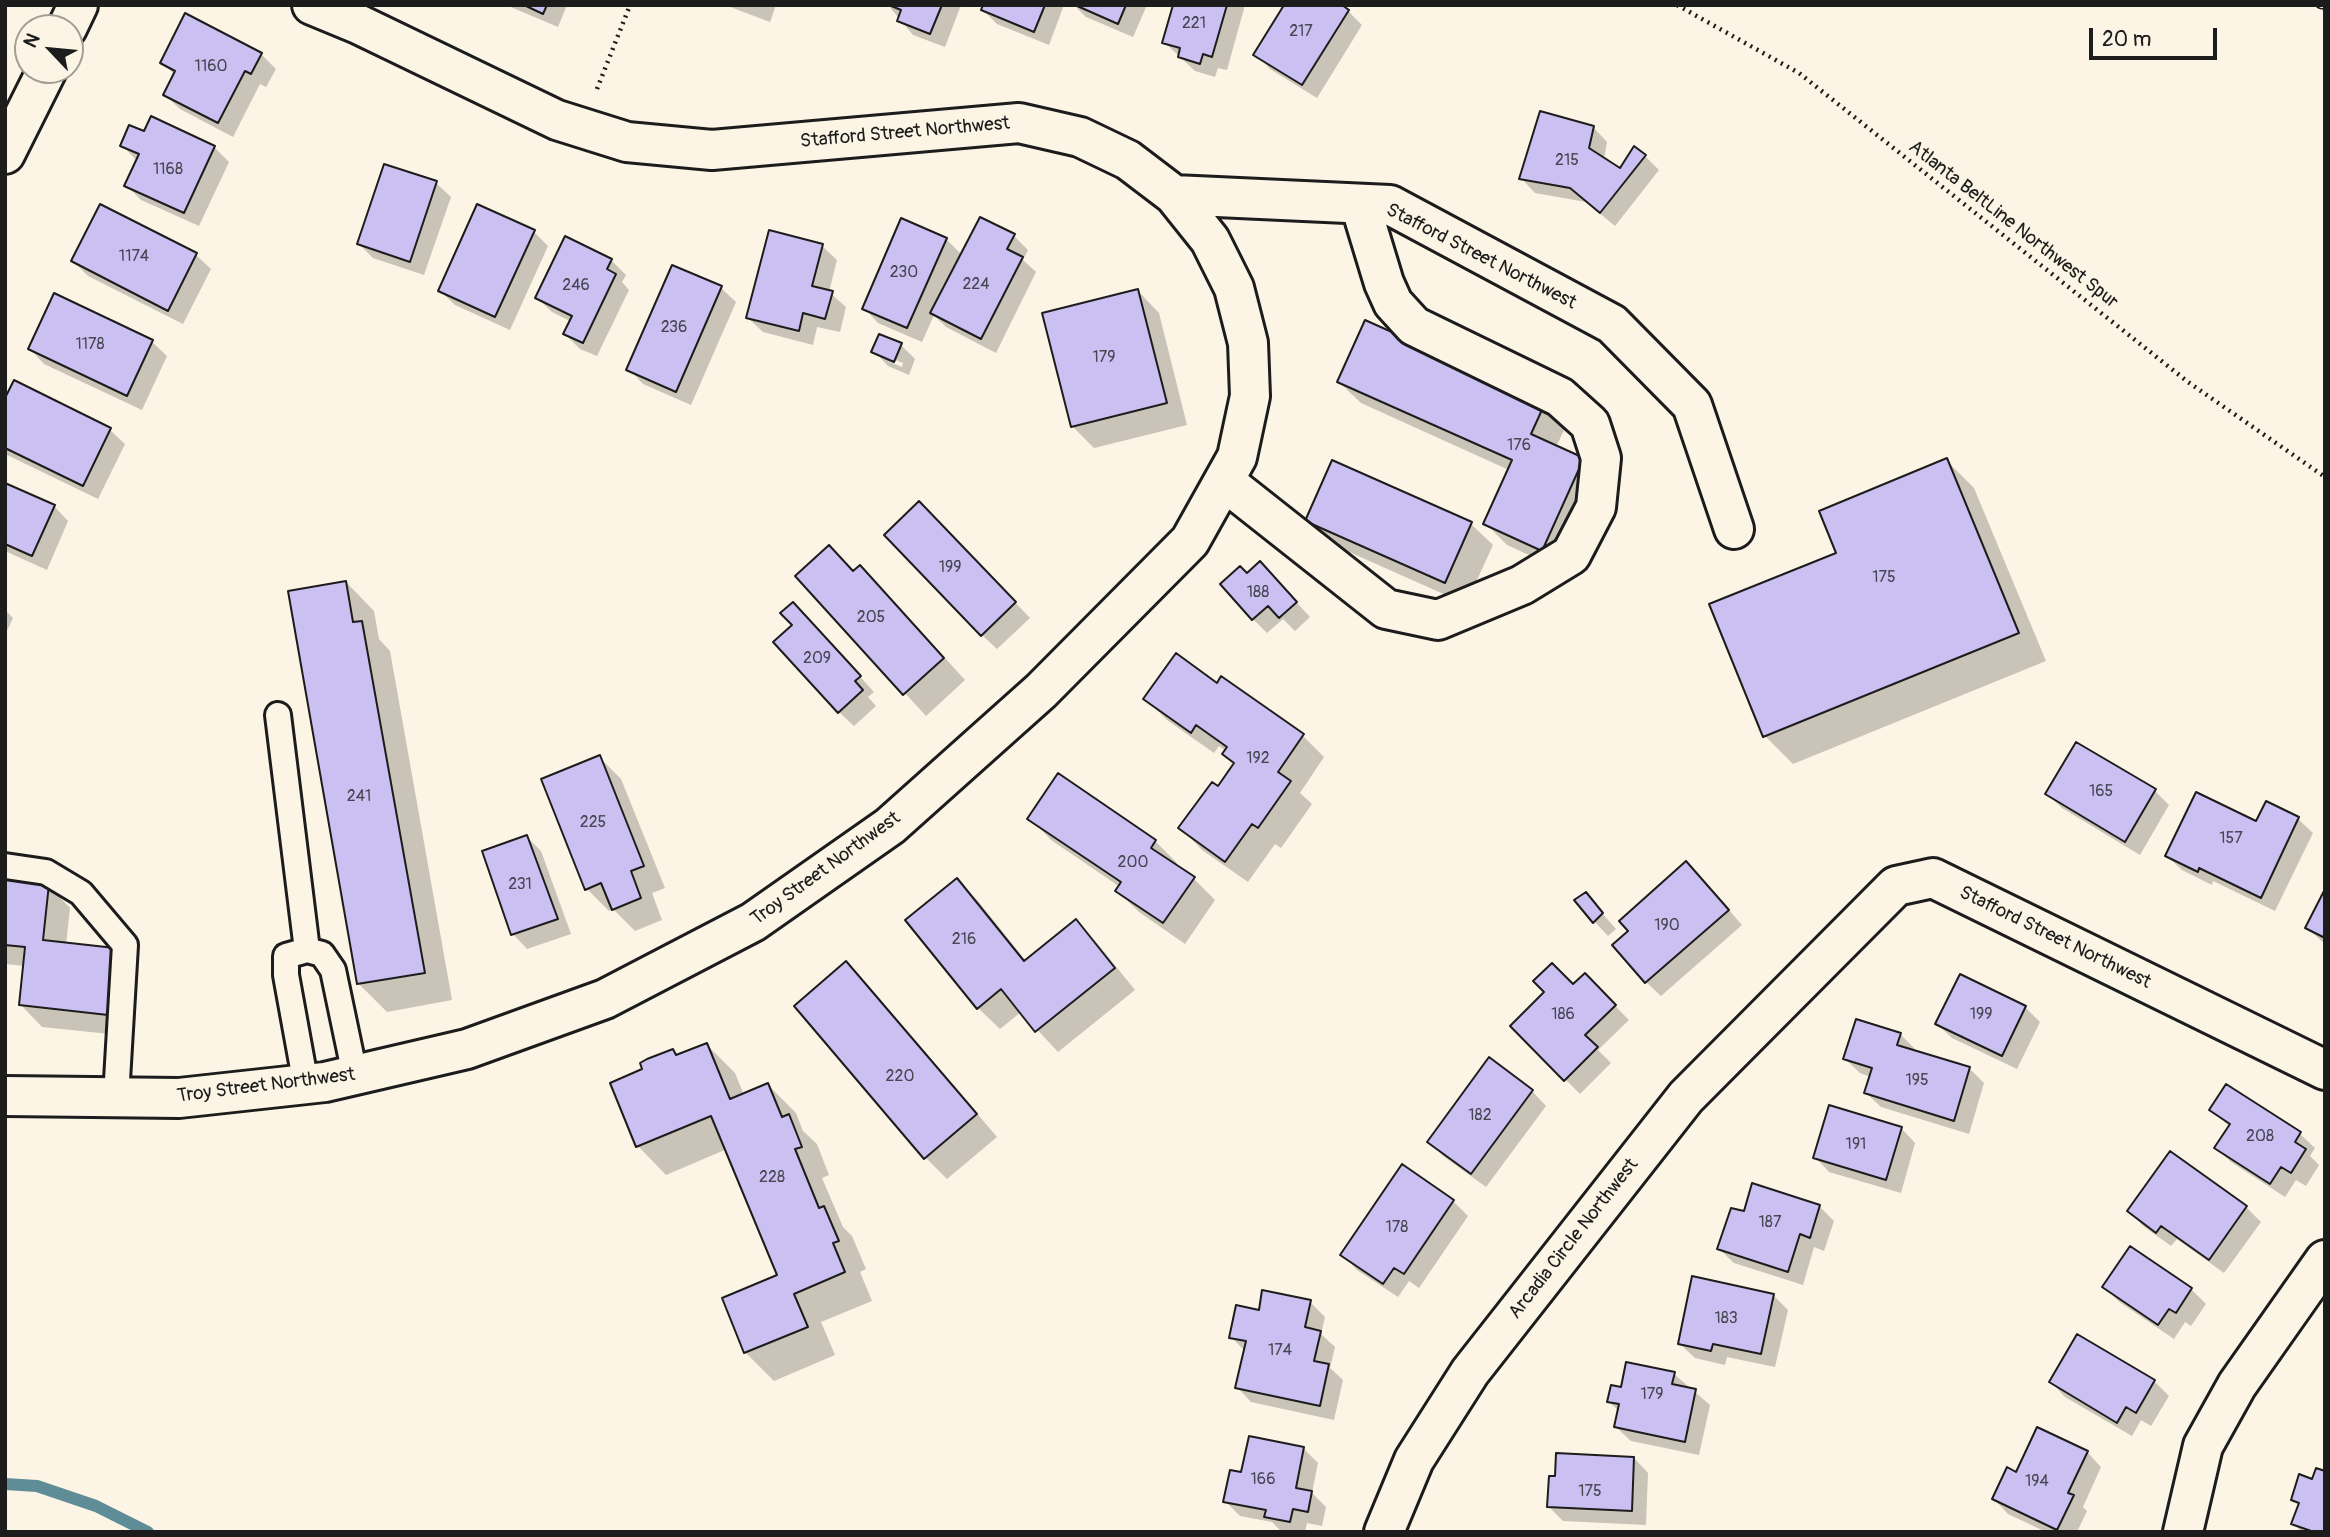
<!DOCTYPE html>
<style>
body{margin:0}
#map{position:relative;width:2330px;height:1537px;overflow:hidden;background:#fcf5e5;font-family:Pangolin,sans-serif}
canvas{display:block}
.frame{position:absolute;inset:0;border:7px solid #1c1c1c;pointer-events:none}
.north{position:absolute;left:14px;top:14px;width:70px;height:70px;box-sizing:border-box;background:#fcf5e5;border:2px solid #a29e95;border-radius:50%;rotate:296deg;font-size:19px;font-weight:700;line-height:28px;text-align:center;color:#1c1c1c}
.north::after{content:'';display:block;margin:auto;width:24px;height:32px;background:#1c1c1c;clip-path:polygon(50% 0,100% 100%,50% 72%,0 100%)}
.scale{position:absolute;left:2089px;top:28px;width:128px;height:32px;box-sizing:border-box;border:4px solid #1c1c1c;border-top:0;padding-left:9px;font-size:21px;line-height:24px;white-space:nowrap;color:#1c1c1c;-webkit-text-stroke:5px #fcf5e5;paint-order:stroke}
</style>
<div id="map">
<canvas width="2330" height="1537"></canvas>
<div class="frame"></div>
<div class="north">N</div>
<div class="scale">20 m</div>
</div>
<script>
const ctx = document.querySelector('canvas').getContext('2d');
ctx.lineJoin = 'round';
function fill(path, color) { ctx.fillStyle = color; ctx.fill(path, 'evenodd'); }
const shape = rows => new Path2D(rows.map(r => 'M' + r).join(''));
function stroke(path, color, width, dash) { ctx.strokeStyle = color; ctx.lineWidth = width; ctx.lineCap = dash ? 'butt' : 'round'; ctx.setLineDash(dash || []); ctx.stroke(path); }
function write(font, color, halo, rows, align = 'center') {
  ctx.font = font + ' Pangolin,sans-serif'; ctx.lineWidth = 5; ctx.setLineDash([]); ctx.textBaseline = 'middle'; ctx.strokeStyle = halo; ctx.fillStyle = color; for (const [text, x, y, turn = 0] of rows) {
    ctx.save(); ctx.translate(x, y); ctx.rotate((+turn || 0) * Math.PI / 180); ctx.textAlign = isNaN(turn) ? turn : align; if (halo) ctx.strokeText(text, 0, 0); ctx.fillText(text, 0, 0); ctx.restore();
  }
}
fill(shape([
 [506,5,567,5,558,27],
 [725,5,776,5,770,22],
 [888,5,961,5,945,47,913,35],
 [985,5,1064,5,1049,45,997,24,983,10],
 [1074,5,1147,5,1133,37,1086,17],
 [1174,5,1245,5,1227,70,1218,68,1215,77,1195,71,1164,42],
 [1348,11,1362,25,1317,98,1270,69,1256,54],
 [261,54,276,69,266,87,260,84,233,137,180,109,165,95,175,75,162,62],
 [1593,127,1607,142,1604,159,1620,170,1645,156,1659,170,1615,226,1586,202,1535,193,1521,178],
 [145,134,214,147,229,162,199,226,141,200,126,185,137,161,122,145],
 [436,183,451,197,424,275,373,258,359,244],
 [101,207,196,255,211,269,183,324,88,276,73,261],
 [534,232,548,246,510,330,455,305,440,291],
 [1014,236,1028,250,1023,260,1036,272,996,353,946,327,934,315,922,342,878,323,864,308,946,239,962,255],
 [822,246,837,260,829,292,846,307,840,332,817,327,813,345,763,332,748,318],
 [611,260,626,275,622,282,629,290,597,356,580,349,565,334,572,322,552,312,537,298],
 [673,267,721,288,736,302,691,405,643,384,629,369],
 [1138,291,1159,313,1187,425,1094,448,1072,426],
 [55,296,152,342,167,356,142,410,44,364,30,349],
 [901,345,915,359,909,375,888,366,874,351],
 [888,357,903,363,902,367,888,361],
 [1339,382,1545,403,1567,424,1556,447,1604,481,1564,571,1507,545,1485,523,1509,470,1361,403],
 [15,383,110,430,125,444,98,499,5,454,5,402],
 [1946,460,1974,488,2046,661,1793,764,1765,736,1838,554],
 [5,485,54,506,68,521,47,570,5,551],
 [934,518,1030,618,997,649,982,635],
 [1308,521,1471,524,1493,545,1466,604,1329,543],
 [798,576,882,589,965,680,926,716],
 [1274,578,1310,617,1295,631,1283,619,1267,633,1253,619],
 [346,582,374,611,379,639,390,651,452,1000,387,1012,359,984],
 [5,610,13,618,5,635],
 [807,618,874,692,868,697,876,706,854,726,839,712],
 [1217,685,1303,736,1324,757,1300,793,1312,804,1281,848,1275,844,1248,882,1202,850,1181,828,1218,789,1235,765,1224,754,1226,751,1219,746,1214,753,1167,720,1146,699],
 [599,757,621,779,665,888,652,893,662,920,635,931,613,909,609,911,587,889],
 [1059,776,1155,841,1177,863,1175,866,1194,879,1215,900,1185,944,1139,912,1117,891,1120,887,1051,840,1030,818],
 [2155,791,2169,805,2140,855,2062,808,2047,794],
 [2298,819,2313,833,2275,911,2213,881,2212,885,2182,870,2167,856,2257,824],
 [527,837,541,851,571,934,527,949,513,934],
 [1701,878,1742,925,1661,996,1646,982],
 [957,880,978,901,1026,961,1076,922,1097,943,1135,990,1058,1052,1021,1012,1000,1029,978,1008],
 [5,881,49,886,70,908,66,945,114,950,136,971,129,1036,42,1027,21,1005,25,966,5,964],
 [2325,892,2325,944,2307,928],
 [1585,894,1616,929,1608,936,1594,921],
 [846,963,868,985,997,1137,947,1179,926,1158,796,1006],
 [1585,975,1629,1020,1598,1050,1611,1063,1580,1094,1512,1026,1573,987],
 [2025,1007,2040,1022,2017,1069,1952,1038,1937,1024],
 [1900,1034,1915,1049,1914,1052,1969,1068,1984,1083,1969,1134,1881,1107,1866,1093,1871,1077,1860,1073,1845,1059],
 [707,1045,735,1073,744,1095,768,1085,796,1113,803,1131,817,1144,829,1175,822,1178,843,1227,852,1236,866,1269,860,1272,872,1301,821,1322,835,1355,774,1381,746,1353,724,1299,779,1276,727,1149,666,1175,638,1146,612,1083,644,1070,673,1051,679,1056],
 [2226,1086,2300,1134,2315,1148,2310,1156,2319,1165,2306,1186,2296,1180,2285,1197,2231,1162,2216,1148,2230,1127,2211,1110],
 [1532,1091,1546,1106,1486,1187,1443,1156,1429,1141],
 [1901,1128,1915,1143,1901,1193,1829,1172,1815,1157],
 [2171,1153,2246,1207,2261,1222,2224,1273,2177,1239,2171,1246,2143,1226,2129,1211],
 [1453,1201,1468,1216,1419,1288,1409,1281,1398,1297,1357,1270,1343,1255],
 [1819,1206,1834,1221,1824,1251,1814,1247,1803,1285,1734,1263,1719,1249,1745,1214],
 [2130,1248,2191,1289,2206,1304,2191,1326,2185,1322,2174,1339,2118,1301,2104,1286],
 [1774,1296,1788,1310,1775,1367,1727,1357,1725,1365,1695,1358,1680,1344],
 [1310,1302,1325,1317,1321,1334,1335,1347,1330,1368,1343,1380,1334,1420,1251,1402,1237,1387,1245,1351,1231,1337,1260,1312],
 [2078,1336,2154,1381,2169,1396,2151,1426,2141,1420,2132,1436,2065,1397,2051,1382],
 [1674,1374,1710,1405,1699,1455,1631,1441,1616,1427,1619,1411,1609,1402,1622,1389],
 [1304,1449,1318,1463,1312,1493,1326,1507,1322,1526,1307,1523,1305,1532,1281,1531,1272,1522,1240,1516,1225,1501],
 [2087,1452,2101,1467,2083,1507,2087,1511,2077,1532,2046,1532,2008,1514,1994,1499,2017,1474],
 [1634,1458,1648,1473,1646,1525,1563,1521,1549,1507],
 [2313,1481,2325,1532,2301,1532,2293,1523,2299,1506,2293,1499]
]), '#0003');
stroke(shape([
 [5,1484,37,1486,96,1506,148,1532]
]), '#5f8d97', 12);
const building = shape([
 [524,5,547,5,543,14,524,5],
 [889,5,942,5,930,34,897,21,901,10,889,5],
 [983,5,1045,5,1034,32,981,10,983,5],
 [1075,5,1126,5,1118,24,1075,5],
 [1173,5,1227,5,1212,57,1203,54,1200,64,1178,57,1180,48,1162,43,1173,5],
 [1284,5,1342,5,1349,10,1302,85,1253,55,1284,5],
 [185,13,262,53,251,74,245,71,218,123,163,95,175,71,160,63,185,13],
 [1540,111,1594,126,1589,148,1620,168,1634,146,1646,155,1600,213,1570,188,1519,179,1540,111],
 [151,116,215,146,184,213,124,186,139,154,120,146,129,125,144,131,151,116],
 [384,164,437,181,410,262,357,244,384,164],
 [100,204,197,253,168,311,71,261,100,204],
 [477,204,535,230,495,317,438,291,477,204],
 [980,217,1015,234,1007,249,1023,257,981,339,930,313,980,217],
 [901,218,947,238,907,328,862,309,901,218],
 [769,230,823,244,812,286,833,291,825,319,803,313,799,331,746,318,769,230],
 [565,236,612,259,607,269,616,274,583,343,563,334,572,316,535,298,565,236],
 [672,265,722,286,676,392,626,370,672,265],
 [1138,289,1167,403,1071,427,1042,313,1138,289],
 [54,293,153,340,127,396,28,349,54,293],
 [1365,320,1546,401,1531,434,1584,458,1542,551,1483,524,1512,460,1337,382,1365,320],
 [879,334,902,343,894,362,871,352,879,334],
 [14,380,111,428,83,486,5,448,5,398,14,380],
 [1947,458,2019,633,1763,737,1709,604,1836,553,1819,511,1947,458],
 [1332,460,1472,522,1445,583,1305,521,1332,460],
 [5,483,55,505,32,556,5,544,5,483],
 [919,501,1016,602,981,636,884,535,919,501],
 [829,545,853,571,860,565,944,658,903,695,795,576,829,545],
 [1260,561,1297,602,1279,618,1268,606,1252,620,1220,584,1240,566,1247,573,1260,561],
 [346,581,353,622,362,621,425,973,357,984,288,591,346,581],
 [793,602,861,676,855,681,863,690,838,713,773,642,792,625,780,613,793,602],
 [1176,653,1217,683,1221,676,1304,734,1278,772,1291,781,1258,828,1252,824,1225,862,1178,828,1212,782,1218,786,1234,763,1222,754,1227,747,1196,725,1191,733,1143,699,1176,653],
 [2076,742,2156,789,2125,842,2045,794,2076,742],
 [600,755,644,866,631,871,641,898,612,910,601,883,585,890,541,779,600,755],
 [1058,773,1156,840,1151,848,1195,877,1163,923,1115,891,1121,882,1027,819,1058,773],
 [2196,792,2256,821,2266,801,2299,817,2261,898,2199,868,2198,872,2165,856,2196,792],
 [527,835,558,919,511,935,482,851,527,835],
 [1686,861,1729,910,1645,983,1612,945,1628,931,1619,921,1686,861],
 [957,878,1024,961,1076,919,1115,968,1035,1032,1001,989,977,1009,905,920,957,878],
 [5,879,49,884,43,940,115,948,108,1015,19,1005,25,947,5,945,5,879],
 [2325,889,2325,938,2305,928,2325,889],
 [1586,892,1603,913,1593,923,1574,900,1586,892],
 [846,961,977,1114,924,1159,794,1006,846,961],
 [1552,963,1573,984,1585,973,1616,1005,1585,1035,1598,1047,1564,1081,1510,1026,1544,992,1533,981,1552,963],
 [1960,974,2026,1006,2002,1056,1935,1024,1960,974],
 [1856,1019,1901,1033,1897,1045,1970,1067,1954,1121,1864,1093,1872,1068,1843,1059,1856,1019],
 [707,1043,730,1099,768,1083,782,1117,789,1114,802,1147,795,1149,819,1208,824,1206,839,1241,833,1243,845,1272,794,1294,808,1327,744,1353,722,1298,777,1275,711,1116,636,1147,610,1083,642,1069,640,1063,647,1059,673,1049,676,1055,707,1043],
 [1489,1057,1533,1090,1471,1174,1427,1142,1489,1057],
 [2226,1084,2301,1132,2295,1142,2306,1149,2291,1173,2281,1167,2270,1184,2214,1148,2230,1124,2209,1110,2226,1084],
 [1829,1105,1902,1127,1886,1180,1813,1158,1829,1105],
 [2170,1151,2247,1206,2209,1260,2161,1226,2156,1233,2127,1211,2170,1151],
 [1402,1164,1454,1200,1404,1274,1394,1268,1383,1284,1340,1255,1402,1164],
 [1752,1183,1820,1205,1810,1238,1800,1234,1788,1272,1717,1249,1731,1208,1744,1211,1752,1183],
 [2130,1246,2192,1288,2176,1313,2169,1309,2158,1325,2102,1287,2130,1246],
 [1692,1276,1774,1294,1761,1354,1713,1344,1711,1351,1678,1344,1692,1276],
 [1262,1290,1311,1300,1305,1327,1321,1331,1314,1361,1329,1364,1320,1406,1235,1388,1246,1341,1229,1338,1236,1305,1259,1310,1262,1290],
 [2077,1334,2155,1380,2136,1413,2126,1407,2117,1423,2049,1382,2077,1334],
 [1626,1362,1675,1372,1672,1384,1696,1389,1685,1442,1614,1427,1619,1404,1607,1402,1611,1385,1621,1387,1626,1362],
 [2037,1427,2088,1451,2068,1493,2074,1495,2057,1530,1992,1499,2007,1467,2016,1472,2037,1427],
 [1249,1436,1304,1447,1296,1488,1312,1491,1308,1512,1293,1509,1290,1522,1264,1517,1266,1510,1223,1502,1230,1470,1241,1472,1249,1436],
 [1556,1453,1634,1457,1632,1511,1547,1507,1549,1476,1555,1476,1556,1453],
 [2316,1468,2325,1471,2325,1532,2314,1532,2291,1524,2299,1503,2291,1500,2299,1474,2312,1479,2316,1468]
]);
fill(building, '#cac0f2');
stroke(building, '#1c1c1c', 2);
const lane = shape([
 [278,715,307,950],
 [5,866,46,872,81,893,125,945,116,1097],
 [306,1085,286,975,286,956,307,950,322,954,333,970,355,1075]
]);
const street = shape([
 [312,5,358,24,557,120,627,142,712,150,1019,123,1080,137,1128,160,1174,195,1390,205,1612,324,1692,405,1734,529],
 [67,28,78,5],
 [5,154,47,70],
 [1224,481,1386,609,1438,620,1522,585,1571,555,1596,507,1601,458,1590,424,1560,397,1414,326,1393,303,1384,283,1360,204],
 [5,1096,179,1098,325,1082,467,1049,605,999,753,922,890,826,1041,691,1190,541,1237,457,1250,396,1248,343,1234,288,1210,240,1174,195],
 [1384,1532,1414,1460,1470,1372,1686,1097,1896,886,1933,878,2325,1070],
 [2183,1532,2203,1446,2237,1385,2325,1260]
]);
stroke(lane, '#1c1c1c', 30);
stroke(street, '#1c1c1c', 44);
stroke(shape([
 [1677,5,1799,73,2188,382,2325,477],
 [597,89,630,5]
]), '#1c1c1c', 4.5, [2, 5]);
stroke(lane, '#fcf5e5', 24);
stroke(street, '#fcf5e5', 38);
const rail = shape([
 [2320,5,2325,6]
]);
stroke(rail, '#1c1c1c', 8);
stroke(rail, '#fcf5e5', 5, [16]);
write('16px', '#484552', null, [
 ["221",1194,24],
 ["217",1301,32],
 ["1160",211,67],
 ["215",1567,161],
 ["1168",168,170],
 ["1174",134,257],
 ["230",904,273],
 ["224",976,285],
 ["246",576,286],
 ["236",674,328],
 ["1178",90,345],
 ["179",1104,358],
 ["176",1519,446],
 ["199",950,568],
 ["175",1884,578],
 ["188",1258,593],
 ["205",871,618],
 ["209",817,659],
 ["192",1258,759],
 ["165",2101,792],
 ["241",359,797],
 ["225",593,823],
 ["157",2231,839],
 ["200",1133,863],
 ["231",520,885],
 ["190",1667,926],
 ["216",964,940],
 ["186",1563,1015],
 ["199",1981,1015],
 ["220",900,1077],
 ["195",1917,1081],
 ["182",1480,1116],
 ["208",2260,1137],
 ["191",1856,1145],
 ["228",772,1178],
 ["187",1770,1223],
 ["178",1397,1228],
 ["183",1726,1319],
 ["174",1280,1351],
 ["179",1652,1395],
 ["166",1263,1480],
 ["194",2037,1482],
 ["175",1590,1492]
]);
write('19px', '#1c1c1c', '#fcf5e5', [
 ["Stafford Street Northwest",905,133,-5],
 ["Atlanta BeltLine Northwest Spur",2013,225,38],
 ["Stafford Street Northwest",1481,257,27],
 ["Troy Street Northwest",826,869,-36],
 ["Stafford Street Northwest",2055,938,26],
 ["Troy Street Northwest",266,1086,-7],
 ["Arcadia Circle Northwest",1574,1239,-52]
]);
</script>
